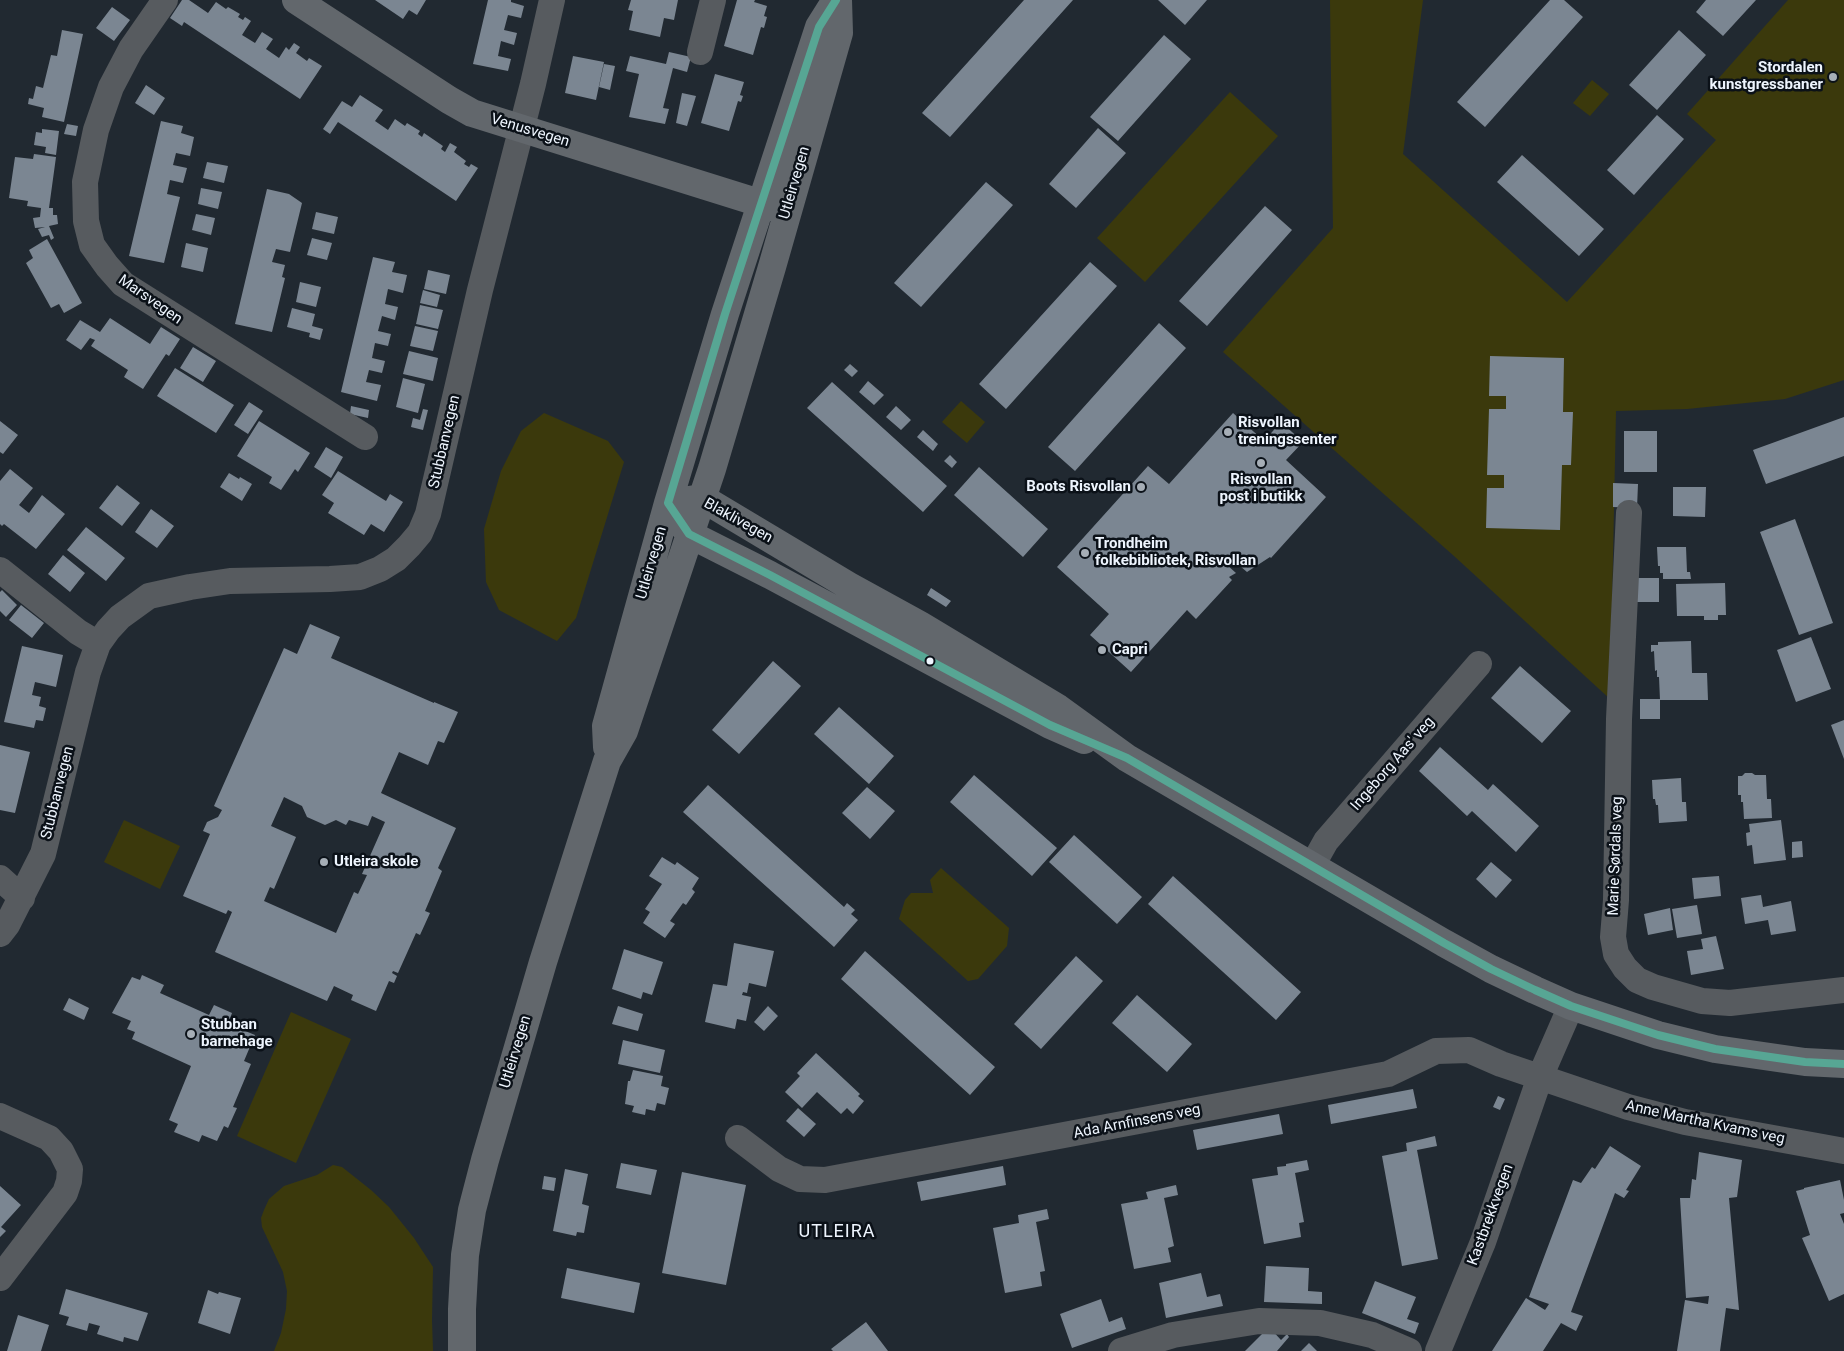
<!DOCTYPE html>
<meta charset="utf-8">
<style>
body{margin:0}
canvas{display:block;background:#212931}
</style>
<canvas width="1844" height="1351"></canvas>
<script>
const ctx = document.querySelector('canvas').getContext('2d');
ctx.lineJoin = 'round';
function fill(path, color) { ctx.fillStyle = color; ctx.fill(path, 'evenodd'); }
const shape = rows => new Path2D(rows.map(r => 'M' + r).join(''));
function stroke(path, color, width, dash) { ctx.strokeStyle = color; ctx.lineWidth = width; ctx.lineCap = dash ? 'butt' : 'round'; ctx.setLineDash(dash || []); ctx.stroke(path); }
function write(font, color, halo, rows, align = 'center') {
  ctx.font = font + ' Roboto,sans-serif'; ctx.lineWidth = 5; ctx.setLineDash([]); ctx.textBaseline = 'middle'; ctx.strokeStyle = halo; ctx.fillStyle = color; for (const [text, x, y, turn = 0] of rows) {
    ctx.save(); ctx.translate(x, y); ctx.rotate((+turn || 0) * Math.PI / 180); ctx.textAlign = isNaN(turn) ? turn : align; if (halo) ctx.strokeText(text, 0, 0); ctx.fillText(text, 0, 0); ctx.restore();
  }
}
fill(shape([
 [1330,0,1423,0,1403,154,1567,302,1716,140,1687,114,1788,0,1844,0,1844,380,1785,399,1687,409,1616,411,1610,699,1454,556,1223,352,1333,228],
 [1592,80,1609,94,1590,116,1573,103],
 [1230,92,1278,136,1145,282,1097,238],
 [961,401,985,422,967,443,942,422],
 [544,413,608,441,624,462,576,618,557,641,499,610,486,582,484,529,501,471,521,431],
 [124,820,180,846,160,889,104,862],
 [941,868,1009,928,1007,946,978,979,968,981,899,919,905,900,911,893,933,893,930,880],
 [291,1012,351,1039,296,1163,237,1136],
 [333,1165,342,1167,371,1190,389,1207,414,1238,433,1267,432,1320,433,1351,274,1351,281,1333,286,1309,287,1291,283,1272,262,1227,261,1218,264,1210,269,1199,284,1186,317,1175]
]), '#3b390c');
fill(shape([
 [182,0,189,0,208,13,216,2,226,9,228,7,240,14,238,17,243,20,245,17,251,21,242,35,255,43,262,32,273,39,266,49,279,58,286,47,289,50,294,43,300,47,296,53,307,61,309,58,322,66,300,99,184,22,182,26,170,18],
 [375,0,426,0,417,15,409,10,403,19],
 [488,0,511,0,511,2,524,6,521,18,508,15,504,30,517,33,514,45,501,41,498,56,511,59,508,71,473,64],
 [631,0,678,0,674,20,664,18,660,37,629,30,633,11,628,10],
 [737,0,755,0,754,2,767,6,764,16,767,17,764,28,761,27,753,55,724,46],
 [1024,0,1073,0,950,137,922,113],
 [1158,0,1207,0,1185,25],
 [1550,0,1564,0,1583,17,1485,127,1457,102],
 [1706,0,1756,0,1723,36,1696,12],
 [112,7,130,20,114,41,96,28],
 [62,30,83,34,64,122,42,117,44,108,28,104,29,98,33,99,36,86,43,88,51,55,57,56],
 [1679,30,1706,55,1657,110,1629,85],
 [1164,35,1191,59,1118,141,1090,117],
 [669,52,691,57,687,72,673,68,663,108,669,109,665,124,629,117,639,74,626,71,630,56,666,64],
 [573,56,604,62,596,100,565,93],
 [604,64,615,66,610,90,599,87],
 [715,74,744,82,740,95,743,96,741,102,738,101,729,131,701,123],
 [146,85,165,98,154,115,135,103],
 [682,93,696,96,687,126,676,123],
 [360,95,383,110,375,121,388,130,395,119,405,126,407,123,420,131,418,134,422,137,424,133,443,146,441,149,445,152,450,143,457,147,454,152,466,161,464,164,469,167,471,164,478,168,456,201,338,122,330,134,323,129,342,101,352,107],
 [1657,115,1684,139,1634,195,1607,170],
 [161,121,183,126,181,133,194,137,190,156,176,153,173,165,187,168,183,183,170,180,167,194,180,197,164,263,129,256],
 [67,124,78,126,76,136,64,134],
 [1098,128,1126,153,1076,208,1049,184],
 [42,129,59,131,56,155,45,153,46,147,34,145,36,132,42,133],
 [34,154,56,157,49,208,53,208,53,215,57,215,58,224,49,226,54,238,51,240,49,235,42,237,38,229,45,227,35,228,33,218,40,217,41,208,27,206,28,201,9,198,15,157,33,159],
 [1522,155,1604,229,1579,256,1497,182],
 [207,162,228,166,224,183,203,178],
 [986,182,1013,205,921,307,894,283],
 [201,188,222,192,218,209,198,204],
 [267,189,289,194,302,203,290,252,276,249,272,262,285,265,282,277,285,278,272,332,235,324],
 [1265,206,1292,230,1207,326,1179,301],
 [316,212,338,217,334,234,312,229],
 [196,214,215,218,211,235,192,230],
 [312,238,332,243,327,260,307,255],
 [47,239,82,303,64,313,59,304,51,308,26,263,33,258,29,250],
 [186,243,208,248,203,272,181,267],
 [373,257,395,262,392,272,407,275,403,293,388,289,385,304,398,307,395,320,382,316,378,331,391,334,388,346,375,343,372,358,385,361,382,373,369,370,366,382,381,385,377,401,341,392],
 [1090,262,1117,286,1006,409,979,384],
 [428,270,450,275,446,294,424,289],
 [300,282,321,287,316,307,296,302],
 [423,290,440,295,437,307,420,303],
 [420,305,443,310,438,329,416,324],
 [292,308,315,314,312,326,323,329,320,340,309,337,310,333,287,327],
 [110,318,150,344,161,327,180,339,169,356,166,354,143,389,124,377,128,370,91,346,95,340,90,338,81,350,66,340,80,320,100,332],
 [1159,323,1186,348,1075,471,1048,447],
 [415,326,438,331,433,351,410,346],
 [193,347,216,361,203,382,180,368],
 [409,351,438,358,433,381,403,374],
 [1490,356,1564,358,1563,412,1573,412,1571,465,1562,465,1560,530,1486,528,1487,488,1504,488,1504,475,1487,475,1489,409,1506,409,1506,396,1489,396],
 [850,364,858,371,852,377,844,370],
 [175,368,234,405,216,433,157,396],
 [403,378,425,384,418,413,396,407],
 [868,381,884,395,874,405,859,392],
 [832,382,947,486,923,512,807,408],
 [249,402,263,411,248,434,234,425],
 [351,406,369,410,368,418,350,414],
 [896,406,911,420,901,430,886,417],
 [423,409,428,410,423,430,411,427,413,418,420,420],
 [1233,413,1264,441,1281,422,1303,442,1286,460,1326,497,1271,558,1270,557,1247,572,1233,560,1227,565,1236,573,1229,577,1232,580,1196,619,1187,610,1131,672,1090,635,1109,614,1057,567,1148,466,1169,484],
 [1844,417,1844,456,1766,484,1753,450],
 [0,421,18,435,3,454,0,452],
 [259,421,310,453,298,472,295,469,281,490,269,483,272,477,237,456],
 [923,430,938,444,933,451,917,437],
 [1624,431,1657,431,1657,472,1624,472],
 [326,447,343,457,331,478,314,467],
 [950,455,957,462,952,468,944,461],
 [979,467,1048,529,1023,557,954,495],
 [10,469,33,488,19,505,29,513,42,495,65,514,36,549,4,524,2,526,0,524,0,481],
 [338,471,386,501,390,494,403,502,384,532,371,524,364,535,328,513,334,503,322,495],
 [229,473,239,479,240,477,252,484,242,501,220,487],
 [1613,483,1638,484,1637,508,1613,507],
 [117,485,140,503,122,526,99,508],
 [1673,487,1706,487,1705,517,1673,516],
 [151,509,174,526,157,548,135,532],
 [1795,519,1833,623,1799,635,1760,532],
 [86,527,125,558,106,581,67,550],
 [1657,547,1686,547,1687,572,1690,572,1691,579,1663,579,1663,573,1660,573,1660,566,1658,566],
 [63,555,85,573,70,592,48,574],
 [1634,578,1659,578,1659,602,1634,602],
 [1725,583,1726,615,1718,615,1718,620,1704,620,1704,616,1677,616,1676,584],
 [931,588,951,601,946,607,927,595],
 [2,590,17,605,6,617,0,611,0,592],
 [21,605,44,623,32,638,9,620],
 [310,624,340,637,331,658,434,703,434,702,458,712,444,743,438,741,428,765,399,752,381,793,456,828,438,868,442,871,425,911,430,913,420,935,416,933,398,973,393,971,392,973,397,976,394,983,389,981,376,1011,351,1000,353,995,334,986,327,1001,215,952,232,912,228,910,226,914,183,896,210,834,203,831,207,822,218,817,222,810,214,806,284,648,297,654],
 [284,797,302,806,307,817,325,825,336,820,346,825,349,820,368,826,372,816,385,822,362,874,367,875,358,894,354,892,336,933,264,901,270,887,274,889,296,837,271,826],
 [1811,637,1831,689,1796,702,1777,650],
 [1691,641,1692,673,1707,673,1708,700,1660,700,1659,677,1657,677,1657,670,1655,671,1654,651,1651,652,1651,645,1658,645,1658,642],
 [22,646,63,655,56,687,35,682,32,695,41,697,39,706,46,708,43,721,36,720,34,728,4,722],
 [773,661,801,686,739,754,712,730],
 [1520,666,1571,711,1542,743,1491,698],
 [1640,699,1660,699,1660,719,1640,719],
 [839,707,894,756,869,784,814,734],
 [1844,720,1844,759,1831,725],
 [0,745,30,752,15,813,0,810],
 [1440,747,1488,790,1493,784,1539,826,1516,852,1472,811,1467,816,1419,771],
 [1745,773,1752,773,1755,775,1766,775,1767,799,1771,799,1772,818,1744,819,1743,802,1741,802,1741,795,1738,795,1738,776,1742,776],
 [974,775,1057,848,1032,876,950,802],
 [1681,778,1682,802,1686,802,1687,821,1659,823,1658,805,1656,805,1655,799,1653,799,1652,780],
 [708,785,844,907,847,903,855,910,851,914,858,920,834,947,683,812],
 [867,787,895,811,870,839,842,813],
 [1781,820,1786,860,1754,864,1752,845,1747,846,1746,833,1750,832,1749,824],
 [1074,835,1142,897,1117,924,1049,862],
 [1802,841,1803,857,1792,858,1792,842],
 [662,857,675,865,677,862,699,878,692,889,695,892,686,905,683,903,670,921,675,924,665,938,643,923,650,912,645,909,662,884,649,876],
 [1491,862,1512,880,1496,898,1476,879],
 [1173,876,1301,992,1276,1020,1148,904],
 [1719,876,1721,896,1694,899,1692,878],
 [1761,895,1763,907,1791,901,1796,931,1771,935,1768,920,1745,924,1741,898],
 [1697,905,1702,934,1677,938,1672,909],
 [1670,908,1673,930,1648,935,1644,914],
 [1716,936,1724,969,1691,975,1687,951,1703,949,1701,939],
 [734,943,774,951,766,987,749,983,747,993,743,992,742,995,751,997,746,1021,737,1019,735,1029,705,1022,713,984,727,986],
 [624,949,663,962,652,995,643,992,641,999,612,989],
 [865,951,995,1067,970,1095,841,979],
 [1076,956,1103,981,1041,1049,1014,1024],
 [142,975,164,985,160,993,209,1015,214,1005,232,1013,228,1024,255,1035,244,1061,251,1064,233,1107,237,1108,228,1128,224,1126,217,1141,202,1135,199,1142,174,1132,178,1124,169,1120,191,1066,132,1039,135,1032,127,1029,131,1021,112,1013,132,977,140,980],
 [1137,995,1192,1044,1167,1072,1112,1023],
 [69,998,89,1008,84,1020,63,1010],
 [618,1006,643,1014,638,1031,612,1024],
 [768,1006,778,1016,764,1031,754,1022],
 [623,1040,665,1050,660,1073,618,1064],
 [816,1053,860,1094,858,1096,864,1101,853,1114,847,1108,841,1114,817,1092,802,1108,785,1092,800,1076,797,1073],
 [633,1070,663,1076,661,1086,669,1088,665,1105,657,1103,655,1111,646,1109,645,1115,632,1112,634,1106,625,1104,628,1081,630,1081],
 [1413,1089,1417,1108,1331,1124,1328,1105],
 [1498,1096,1505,1099,1500,1110,1493,1107],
 [798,1108,816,1124,804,1137,786,1121],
 [1279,1114,1283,1134,1197,1150,1193,1130],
 [1435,1136,1437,1146,1417,1150,1438,1259,1402,1266,1382,1156,1407,1151,1406,1143],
 [1610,1146,1641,1166,1626,1190,1629,1191,1624,1198,1615,1193,1571,1312,1583,1316,1576,1331,1561,1323,1543,1351,1492,1351,1526,1298,1545,1310,1549,1304,1529,1297,1573,1180,1581,1183,1592,1167,1595,1169],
 [1699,1152,1742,1160,1737,1197,1729,1198,1739,1310,1726,1308,1720,1351,1677,1351,1685,1300,1708,1304,1709,1296,1686,1298,1680,1198,1690,1198,1692,1179,1696,1180],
 [1307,1160,1309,1170,1295,1173,1304,1222,1299,1223,1301,1237,1264,1244,1252,1179,1278,1175,1277,1167,1286,1166,1286,1164],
 [621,1163,657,1170,651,1195,616,1188],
 [1003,1166,1006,1185,921,1201,917,1182],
 [565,1169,588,1174,582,1204,589,1206,584,1233,577,1232,576,1236,553,1231],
 [682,1172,746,1185,726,1285,662,1273],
 [544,1176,556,1178,554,1191,542,1189],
 [1840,1180,1844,1200,1844,1213,1840,1214,1844,1224,1844,1294,1829,1301,1802,1238,1810,1235,1796,1191,1804,1189,1804,1188],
 [1176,1185,1178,1195,1164,1198,1174,1246,1168,1248,1171,1262,1134,1269,1121,1204,1148,1199,1146,1192],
 [0,1186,21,1205,1,1227,6,1231,0,1237],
 [1047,1209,1049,1219,1036,1222,1045,1271,1040,1272,1042,1286,1005,1293,993,1228,1019,1223,1018,1215],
 [1266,1266,1309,1268,1308,1291,1322,1292,1322,1304,1264,1302],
 [567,1268,640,1283,634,1313,561,1298],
 [1201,1273,1207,1297,1220,1294,1223,1306,1166,1318,1159,1283],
 [1375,1281,1416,1297,1407,1319,1419,1323,1415,1334,1362,1313],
 [66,1289,148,1313,138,1341,124,1337,123,1342,97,1334,100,1326,89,1323,87,1331,66,1325,69,1317,59,1314],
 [208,1290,218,1294,219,1292,241,1298,230,1334,198,1323],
 [1101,1299,1109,1322,1122,1317,1126,1329,1072,1348,1060,1314],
 [18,1315,49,1325,41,1351,7,1351],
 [866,1322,888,1351,833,1351,831,1349],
 [1269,1327,1281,1340,1287,1334,1289,1337,1277,1351,1245,1351],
 [1309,1343,1317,1351,1301,1351]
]), '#7b8692');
stroke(shape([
 [165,0,131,49,111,87,96,130,85,182,86,221,92,245,107,266,123,284,365,437],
 [700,52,713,0],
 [1629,513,1619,719,1616,900,1613,937,1616,954,1625,968,1637,980,1653,987,1702,1001,1730,1003,1844,990],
 [0,570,78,632,98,644],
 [1312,866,1326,841,1479,664],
 [0,878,22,898],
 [0,934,7,925,43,854,88,672,98,644,108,630,120,617,149,596,190,587,230,581,330,579,360,577,380,569,396,559,409,546,420,533,428,514,480,290,533,84,552,0],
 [0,1116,49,1138,61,1151,70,1169,69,1181,65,1193,0,1278],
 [738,1138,779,1169,800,1179,825,1180,1388,1074,1436,1051,1469,1050,1501,1064,1628,1107,1685,1122,1844,1151],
 [1121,1351,1173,1335,1259,1321,1320,1323,1372,1335,1409,1351],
 [1438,1351,1483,1242,1540,1077,1571,1006]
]), '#575b5f', 26);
stroke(shape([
 [296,0,449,100,472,113,779,209],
 [668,503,702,498,849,586,920,625,1058,708,1127,758,1444,943,1491,969,1535,990,1571,1006,1658,1035,1715,1049,1805,1062,1844,1064],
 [679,519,689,534,770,575,1050,725,1084,740],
 [607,747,606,726,668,503,725,314,819,27,836,0],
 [462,1351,462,1309,465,1255,472,1210,485,1160,543,962,607,761,624,731,712,469,772,267,839,33,838,0]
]), '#62676c', 28);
stroke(shape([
 [836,0,819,27,725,314,668,503,689,534,770,575,1050,725,1127,758,1444,943,1491,969,1535,990,1571,1006,1658,1035,1715,1049,1805,1062,1844,1064]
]), '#57a694', 8);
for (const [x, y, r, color] of [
 [1833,77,5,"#a6aeb6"],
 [1228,432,5,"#a6aeb6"],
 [1261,463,5,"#a6aeb6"],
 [1141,487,5,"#a6aeb6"],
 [1085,553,5,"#a6aeb6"],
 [1102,650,5,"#a6aeb6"],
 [930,661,4.5,"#eef5fe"],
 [324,862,5,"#a6aeb6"],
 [191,1034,5,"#a6aeb6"]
]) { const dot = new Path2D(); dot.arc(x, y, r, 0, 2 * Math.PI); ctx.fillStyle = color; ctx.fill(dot); stroke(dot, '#0b1118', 2); }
write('bold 15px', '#eef5fe', '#0b1118', [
 ["Stordalen",1823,68,"right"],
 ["kunstgressbaner",1823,85,"right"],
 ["Risvollan",1238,423],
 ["treningssenter",1238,440],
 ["Risvollan",1261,480,"center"],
 ["post i butikk",1261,497,"center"],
 ["Boots Risvollan",1131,487,"right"],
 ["Trondheim",1095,544],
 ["folkebibliotek, Risvollan",1095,561],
 ["Capri",1112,650],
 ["Utleira skole",334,862],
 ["Stubban",201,1025],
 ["barnehage",201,1042]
], 'left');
write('15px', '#eef5fe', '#0b1118', [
 ["Venusvegen",530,131,17],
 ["Utleirvegen",795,183,-74],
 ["Marsvegen",150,300,35],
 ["Stubbanvegen",445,442,-77],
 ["Blaklivegen",738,521,29],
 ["Utleirvegen",652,563,-74],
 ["Ingeborg Aas' veg",1393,764,-49],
 ["Stubbanvegen",58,793,-76],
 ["Marie Sørdals veg",1616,856,-88],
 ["Utleirvegen",516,1052,-73],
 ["Ada Arnfinsens veg",1137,1122,-11],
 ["Anne Martha Kvams veg",1705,1123,12],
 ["Kastbrekkvegen",1491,1215,-70]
]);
ctx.letterSpacing = '1px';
write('18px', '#eef5fe', '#0b1118', [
 ["UTLEIRA",837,1232]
]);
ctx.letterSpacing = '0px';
</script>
